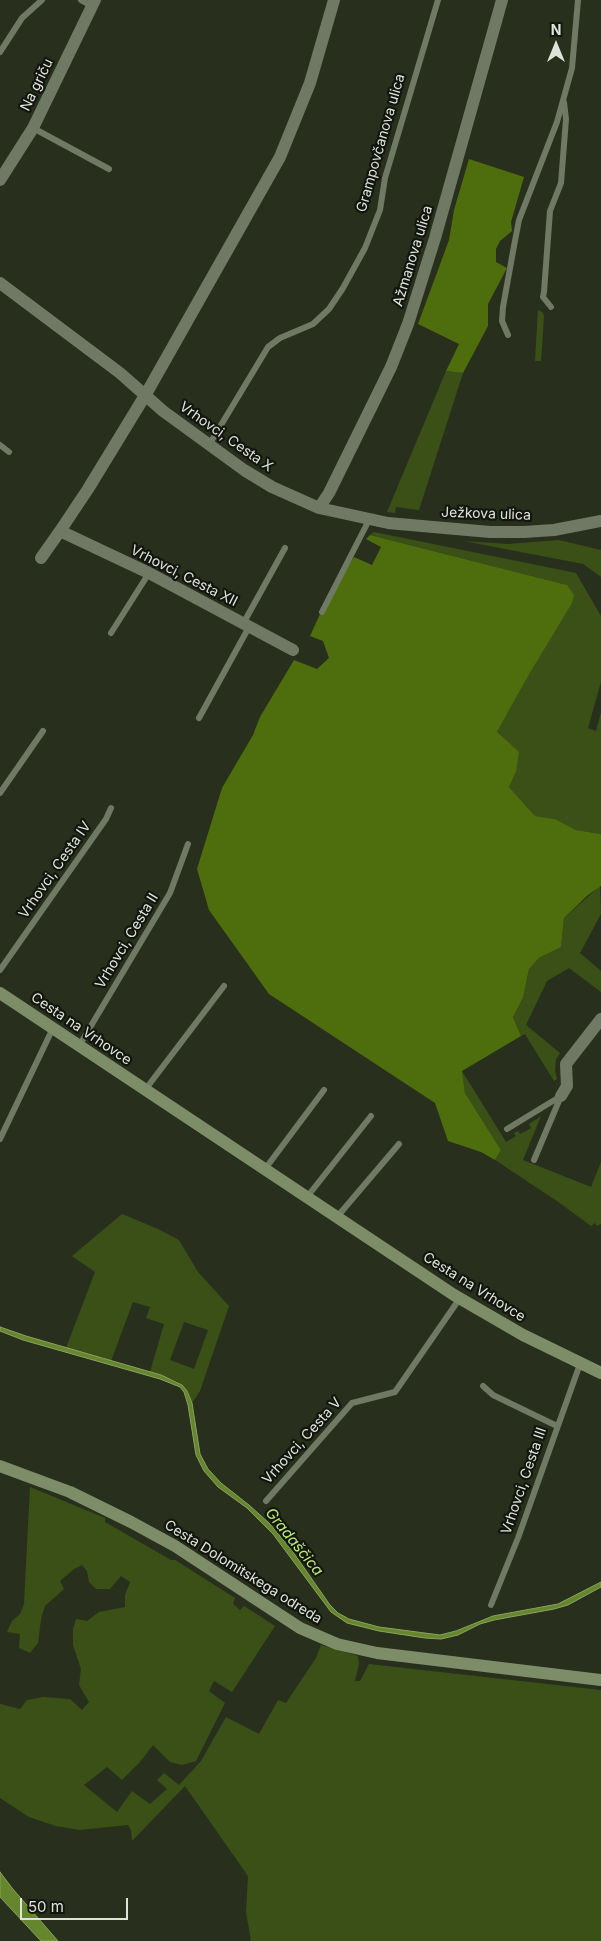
<!DOCTYPE html>
<meta charset="utf-8">
<style>
body{margin:0}
#map{position:relative;width:601px;height:1941px;overflow:hidden;background:#28301d;font-family:Inter,sans-serif}
canvas{display:block}
.north{position:absolute;left:531px;top:20px;width:50px;height:50px;-webkit-text-stroke:4px #13160e;paint-order:stroke;rotate:0deg;font-size:14px;font-weight:700;line-height:20px;text-align:center;color:#dfe4d8}
.north::after{content:'';display:block;margin:auto;width:18px;height:22px;background:#dfe4d8;clip-path:polygon(50% 0,100% 100%,50% 72%,0 100%)}
.scale{position:absolute;left:20px;top:1898px;width:108px;height:22px;box-sizing:border-box;border:2px solid #dfe4d8;border-top:0;padding-left:6px;font-size:15px;line-height:18px;white-space:nowrap;color:#dfe4d8;-webkit-text-stroke:4px #13160e;paint-order:stroke}
</style>
<div id="map">
<canvas width="601" height="1941"></canvas>
<div class="north">N</div>
<div class="scale">50 m</div>
</div>
<script>
const ctx = document.querySelector('canvas').getContext('2d');
ctx.lineJoin = 'round';
function fill(path, color) { ctx.fillStyle = color; ctx.fill(path, 'evenodd'); }
const shape = rows => new Path2D(rows.map(r => 'M' + r).join(''));
function stroke(path, color, width, dash) { ctx.strokeStyle = color; ctx.lineWidth = width; ctx.lineCap = dash ? 'butt' : 'round'; ctx.setLineDash(dash || []); ctx.stroke(path); }
function write(font, color, halo, rows, align = 'center') {
  ctx.font = font + ' Inter,sans-serif'; ctx.lineWidth = 4.5; ctx.setLineDash([]); ctx.textBaseline = 'middle'; ctx.strokeStyle = halo; ctx.fillStyle = color; for (const [text, x, y, turn = 0] of rows) {
    ctx.save(); ctx.translate(x, y); ctx.rotate((+turn || 0) * Math.PI / 180); ctx.textAlign = isNaN(turn) ? turn : align; if (halo) ctx.strokeText(text, 0, 0); ctx.fillText(text, 0, 0); ctx.restore();
  }
}
fill(shape([
 [538,310,542,312,544,316,541,361,535,361],
 [446,371,463,373,419,510,396,507,395,513,387,512],
 [374,532,576,573,601,616,601,682,588,728,596,731,601,712,601,834,576,830,555,819,535,816,509,787,516,772,497,732,531,671,567,585,370,535],
 [559,540,601,550,601,577,583,564,464,541,508,544],
 [600,886,601,914,580,953,601,971,601,992,569,968,547,981,526,1025,560,1053,556,1059,555,1071,557,1079,554,1081,525,1034,521,1036,513,1017,523,998,529,969,539,958,561,947,564,918],
 [462,1071,506,1142,516,1136,514,1133,518,1131,520,1134,531,1128,529,1124,541,1116,523,1160,591,1187,601,1162,601,1224,597,1226,595,1223,591,1226,557,1201,495,1160,501,1150,465,1093],
 [122,1214,158,1229,179,1240,198,1272,229,1306,200,1391,192,1403,187,1391,178,1382,150,1372,164,1324,146,1318,150,1307,133,1302,111,1361,66,1348,95,1272,72,1256],
 [184,1322,208,1330,194,1369,170,1360],
 [30,1487,105,1518,105,1522,171,1560,175,1560,235,1598,233,1604,240,1610,244,1606,275,1626,232,1692,214,1681,209,1691,225,1703,196,1761,182,1765,170,1762,153,1745,140,1762,122,1780,107,1767,84,1785,117,1812,132,1791,150,1804,167,1789,157,1780,164,1773,179,1785,201,1761,226,1717,259,1734,278,1700,286,1703,316,1658,321,1645,358,1656,359,1664,355,1681,360,1681,369,1664,601,1690,601,1941,251,1941,246,1912,248,1876,185,1786,132,1841,131,1830,128,1825,80,1830,56,1826,29,1817,0,1798,0,1704,20,1709,27,1700,43,1697,70,1699,82,1710,89,1702,79,1685,81,1669,73,1645,73,1629,76,1619,87,1621,99,1612,125,1607,125,1595,130,1582,121,1576,110,1589,96,1589,89,1582,87,1571,82,1565,74,1569,60,1581,64,1589,45,1606,41,1619,38,1643,30,1653,19,1648,20,1634,7,1632,12,1621,20,1614,24,1604]
]), '#3b5017');
fill(shape([
 [469,159,524,177,511,222,512,231,500,241,496,249,496,262,507,268,488,304,488,326,463,373,446,371,459,344,418,324,449,240,454,210],
 [370,535,567,585,574,595,572,603,531,671,497,732,519,752,516,772,509,787,535,816,555,819,576,830,601,834,601,886,588,895,564,918,561,947,539,958,529,969,523,998,513,1017,521,1036,462,1071,465,1093,501,1150,495,1160,481,1152,448,1141,435,1103,269,994,209,910,197,869,222,788,253,735,260,717,294,660,317,669,329,658,323,641,310,636,331,590,354,557,372,565,381,547,366,539]
]), '#4e6e0d');
const water = shape([
 [0,1327,26,1336,161,1375,182,1385,187,1391,192,1403,200,1454,208,1469,221,1483,249,1505,270,1524,293,1552,330,1605,338,1613,349,1619,379,1627,440,1635,456,1631,493,1616,558,1604,601,1582,601,1587,568,1605,554,1609,494,1620,480,1624,458,1635,441,1639,425,1638,379,1631,347,1623,331,1612,273,1534,247,1508,218,1487,204,1471,196,1455,188,1405,184,1392,180,1387,160,1379,23,1340,0,1331,0,1327],
 [0,1872,12,1888,58,1941,41,1941,0,1897,0,1872]
]);
fill(water, '#65862d');
stroke(water, '#8aa260', 1);
stroke(shape([
 [81,0,92,6],
 [0,52,22,18,42,0],
 [33,128,109,169],
 [551,307,543,297,544,292,550,211,561,183,566,119,564,102],
 [508,335,502,321,503,307,514,246,519,220,557,122,572,68,578,0],
 [0,445,9,452],
 [209,445,268,347,280,338,313,324,329,309,343,288,365,248,380,210,385,178,438,0],
 [322,612,369,520],
 [243,624,285,548],
 [111,633,149,573],
 [199,718,249,627],
 [0,793,43,731],
 [0,970,106,819,111,808],
 [79,1046,170,893,188,844],
 [145,1090,224,986],
 [507,1129,561,1096],
 [0,1139,53,1028],
 [534,1160,561,1096],
 [265,1169,324,1090],
 [307,1197,371,1116],
 [337,1217,399,1144],
 [483,1386,493,1395,557,1426],
 [266,1501,352,1403,395,1392,460,1298],
 [491,1605,518,1538,580,1364]
]), '#707964', 6);
stroke(shape([
 [0,180,33,128,95,0],
 [0,283,120,373,163,411,244,470,272,487,319,508,388,523,490,532,524,532,554,530,601,521],
 [319,508,329,493,391,367,408,324,435,238,502,0],
 [41,558,60,531],
 [293,650,149,573,60,531,88,489,146,394,280,157,310,83,334,0],
 [561,1096,567,1086,566,1064,601,1019]
]), '#707964', 12);
stroke(shape([
 [0,993,454,1295,523,1335,601,1373],
 [0,1466,70,1492,131,1522,175,1546,300,1628,337,1644,377,1653,601,1680]
]), '#7d8d68', 12);
write('14px', '#dfe4d8', '#13160e', [
 ["Na griču",37,85,-64],
 ["Grampovčanova ulica",381,143,-74],
 ["Ažmanova ulica",413,256,-73],
 ["Vrhovci, Cesta X",226,437,35],
 ["Ježkova ulica",486,514,2],
 ["Vrhovci, Cesta XII",184,576,27],
 ["Vrhovci, Cesta IV",55,870,-55],
 ["Vrhovci, Cesta II",127,941,-59],
 ["Cesta na Vrhovce",81,1029,34],
 ["Cesta na Vrhovce",474,1287,32],
 ["Vrhovci, Cesta V",302,1441,-48],
 ["Vrhovci, Cesta III",524,1481,-71],
 ["Cesta Dolomitskega odreda",243,1572,32]
]);
write('italic 15px', '#bbe976', '#13160e', [
 ["Gradaščica",294,1542,51]
]);
</script>
